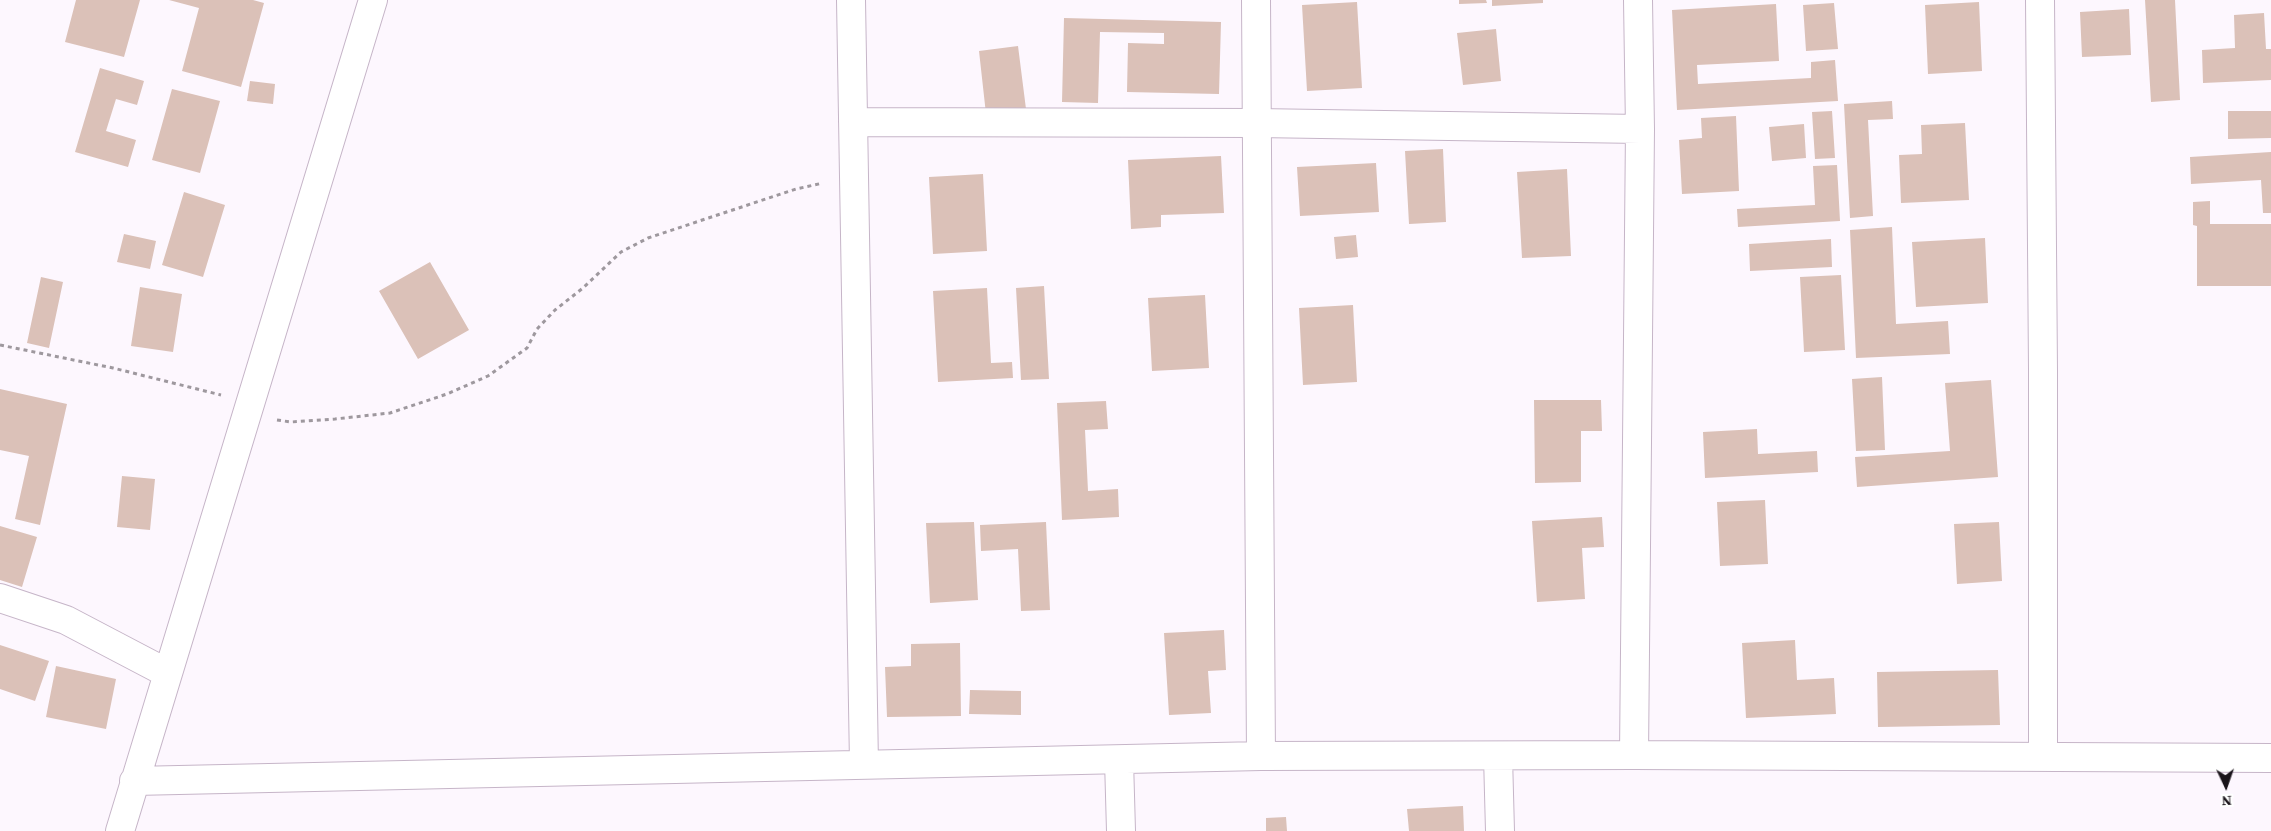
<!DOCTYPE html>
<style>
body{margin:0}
#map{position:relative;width:2271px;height:831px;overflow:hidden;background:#fdf7fe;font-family:"Source Serif 4",serif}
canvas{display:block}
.north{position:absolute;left:2201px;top:761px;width:50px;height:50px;-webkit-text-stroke:4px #fff;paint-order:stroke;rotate:177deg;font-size:14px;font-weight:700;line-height:20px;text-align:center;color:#1a141a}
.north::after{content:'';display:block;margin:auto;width:18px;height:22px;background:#1a141a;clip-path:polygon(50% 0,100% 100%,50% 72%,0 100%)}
</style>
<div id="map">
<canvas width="2271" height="831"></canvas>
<div class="north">N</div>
</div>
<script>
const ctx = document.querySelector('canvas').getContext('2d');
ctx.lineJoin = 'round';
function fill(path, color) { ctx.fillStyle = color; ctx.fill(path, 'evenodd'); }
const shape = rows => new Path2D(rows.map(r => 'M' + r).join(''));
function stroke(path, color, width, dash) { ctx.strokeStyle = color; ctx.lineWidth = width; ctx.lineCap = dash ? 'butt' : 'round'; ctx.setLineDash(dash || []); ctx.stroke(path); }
fill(shape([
 [76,0,140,0,124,57,65,42],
 [169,0,253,0,264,3,241,87,182,71,199,8],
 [1459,0,1486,0,1487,3,1459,4],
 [1492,0,1543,0,1543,3,1492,6],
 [2145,0,2175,0,2180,100,2151,102],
 [1357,2,1362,88,1307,91,1302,5],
 [1979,2,1982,71,1928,74,1925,5],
 [1834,3,1838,49,1806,51,1803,5],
 [1776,4,1779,61,1697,65,1698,84,1811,78,1811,62,1835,60,1838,101,1677,110,1672,10],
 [2129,9,2131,55,2082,57,2080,12],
 [2264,13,2266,49,2271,49,2271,80,2203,83,2202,50,2235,48,2234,15],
 [1064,18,1221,22,1219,94,1127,92,1128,43,1164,44,1164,33,1100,32,1098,103,1062,102],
 [1496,29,1501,81,1463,85,1457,33],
 [1018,46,1026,109,986,114,979,51],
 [100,68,144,81,137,105,116,99,106,131,136,140,128,167,75,152],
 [250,81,275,84,273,104,247,101],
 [172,89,220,101,200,173,152,160],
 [1892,101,1893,119,1868,120,1873,216,1850,218,1844,104],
 [1832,111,1835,158,1815,159,1812,112],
 [2228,111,2271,111,2271,138,2228,139],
 [1736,116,1739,191,1682,194,1679,140,1702,138,1701,118],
 [1965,123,1969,200,1901,203,1899,155,1922,154,1921,125],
 [1804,124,1806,158,1772,161,1769,127],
 [1443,149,1446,222,1409,224,1405,151],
 [2271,152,2271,213,2263,213,2261,180,2191,184,2190,157],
 [1221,156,1224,213,1161,215,1161,227,1131,229,1128,160],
 [1376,163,1379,212,1300,216,1297,167],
 [1837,165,1840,221,1738,227,1737,209,1815,205,1813,166],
 [1567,169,1571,256,1522,258,1517,172],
 [983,174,987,251,933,254,929,177],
 [184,192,225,205,203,277,162,265],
 [2210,201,2210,224,2271,224,2271,286,2197,286,2197,226,2193,225,2193,202],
 [1892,227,1896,324,1948,321,1950,354,1856,358,1850,230],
 [124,234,156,241,150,269,117,262],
 [1356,235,1358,257,1336,259,1334,237],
 [1985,238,1988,303,1916,307,1912,242],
 [1831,239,1832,267,1750,271,1749,244],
 [430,262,469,330,418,359,379,291],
 [1841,275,1845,350,1804,352,1800,277],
 [41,277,63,282,49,348,27,343],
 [1044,286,1049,379,1021,380,1016,288],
 [140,287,182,294,173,352,131,346],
 [987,288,991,363,1012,362,1013,378,938,382,933,291],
 [1205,295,1209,368,1152,371,1148,298],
 [1353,305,1357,382,1303,385,1299,308],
 [1882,377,1885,450,1856,451,1852,379],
 [1991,380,1998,477,1857,487,1855,457,1950,451,1945,383],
 [0,389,67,404,40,525,15,519,29,456,0,450],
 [1534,400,1601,400,1602,431,1581,431,1581,482,1535,483],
 [1106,401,1108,429,1085,430,1088,491,1118,489,1119,517,1062,520,1057,403],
 [1757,429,1758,454,1817,451,1818,472,1705,478,1703,432],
 [122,476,155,479,150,530,117,527],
 [1765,500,1768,564,1720,566,1717,502],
 [1602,517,1604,547,1582,548,1585,599,1537,602,1532,521],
 [974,522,978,600,930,603,926,523],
 [1046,522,1050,610,1021,611,1018,549,981,551,980,525],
 [1999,522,2002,581,1957,584,1954,524],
 [0,526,37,537,22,587,0,580],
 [1224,630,1226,670,1208,671,1211,713,1169,715,1164,633],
 [1795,640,1797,680,1834,678,1836,714,1746,718,1742,643],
 [960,643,961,716,887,717,885,667,911,666,911,644],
 [0,645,49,661,35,701,0,689],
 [56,666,116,679,106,729,46,717],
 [1998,670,2000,725,1878,727,1877,672],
 [970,690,1021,691,1021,715,969,714],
 [1463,806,1464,831,1409,831,1407,809],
 [1286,817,1287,831,1266,831,1266,818]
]), '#dbc1b8');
const street = shape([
 [851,0,864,764],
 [1256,0,1261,756],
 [2040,0,2043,370,2043,757],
 [853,122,1257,123,1640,129],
 [0,598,66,620,167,673],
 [1634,755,1640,129,1638,0],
 [1498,756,1500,831],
 [1119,760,1121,831],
 [134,781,1261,756,1634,755,2271,758],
 [120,831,373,0]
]);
stroke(street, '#c6b5c8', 30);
stroke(shape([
 [0,345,113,368,221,395],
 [277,420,291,422,335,419,390,413,447,394,488,376,527,348,537,329,555,310,583,288,621,252,648,238,796,189,823,183]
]), '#9e989e', 3, [4, 4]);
stroke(street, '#fff', 28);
</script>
